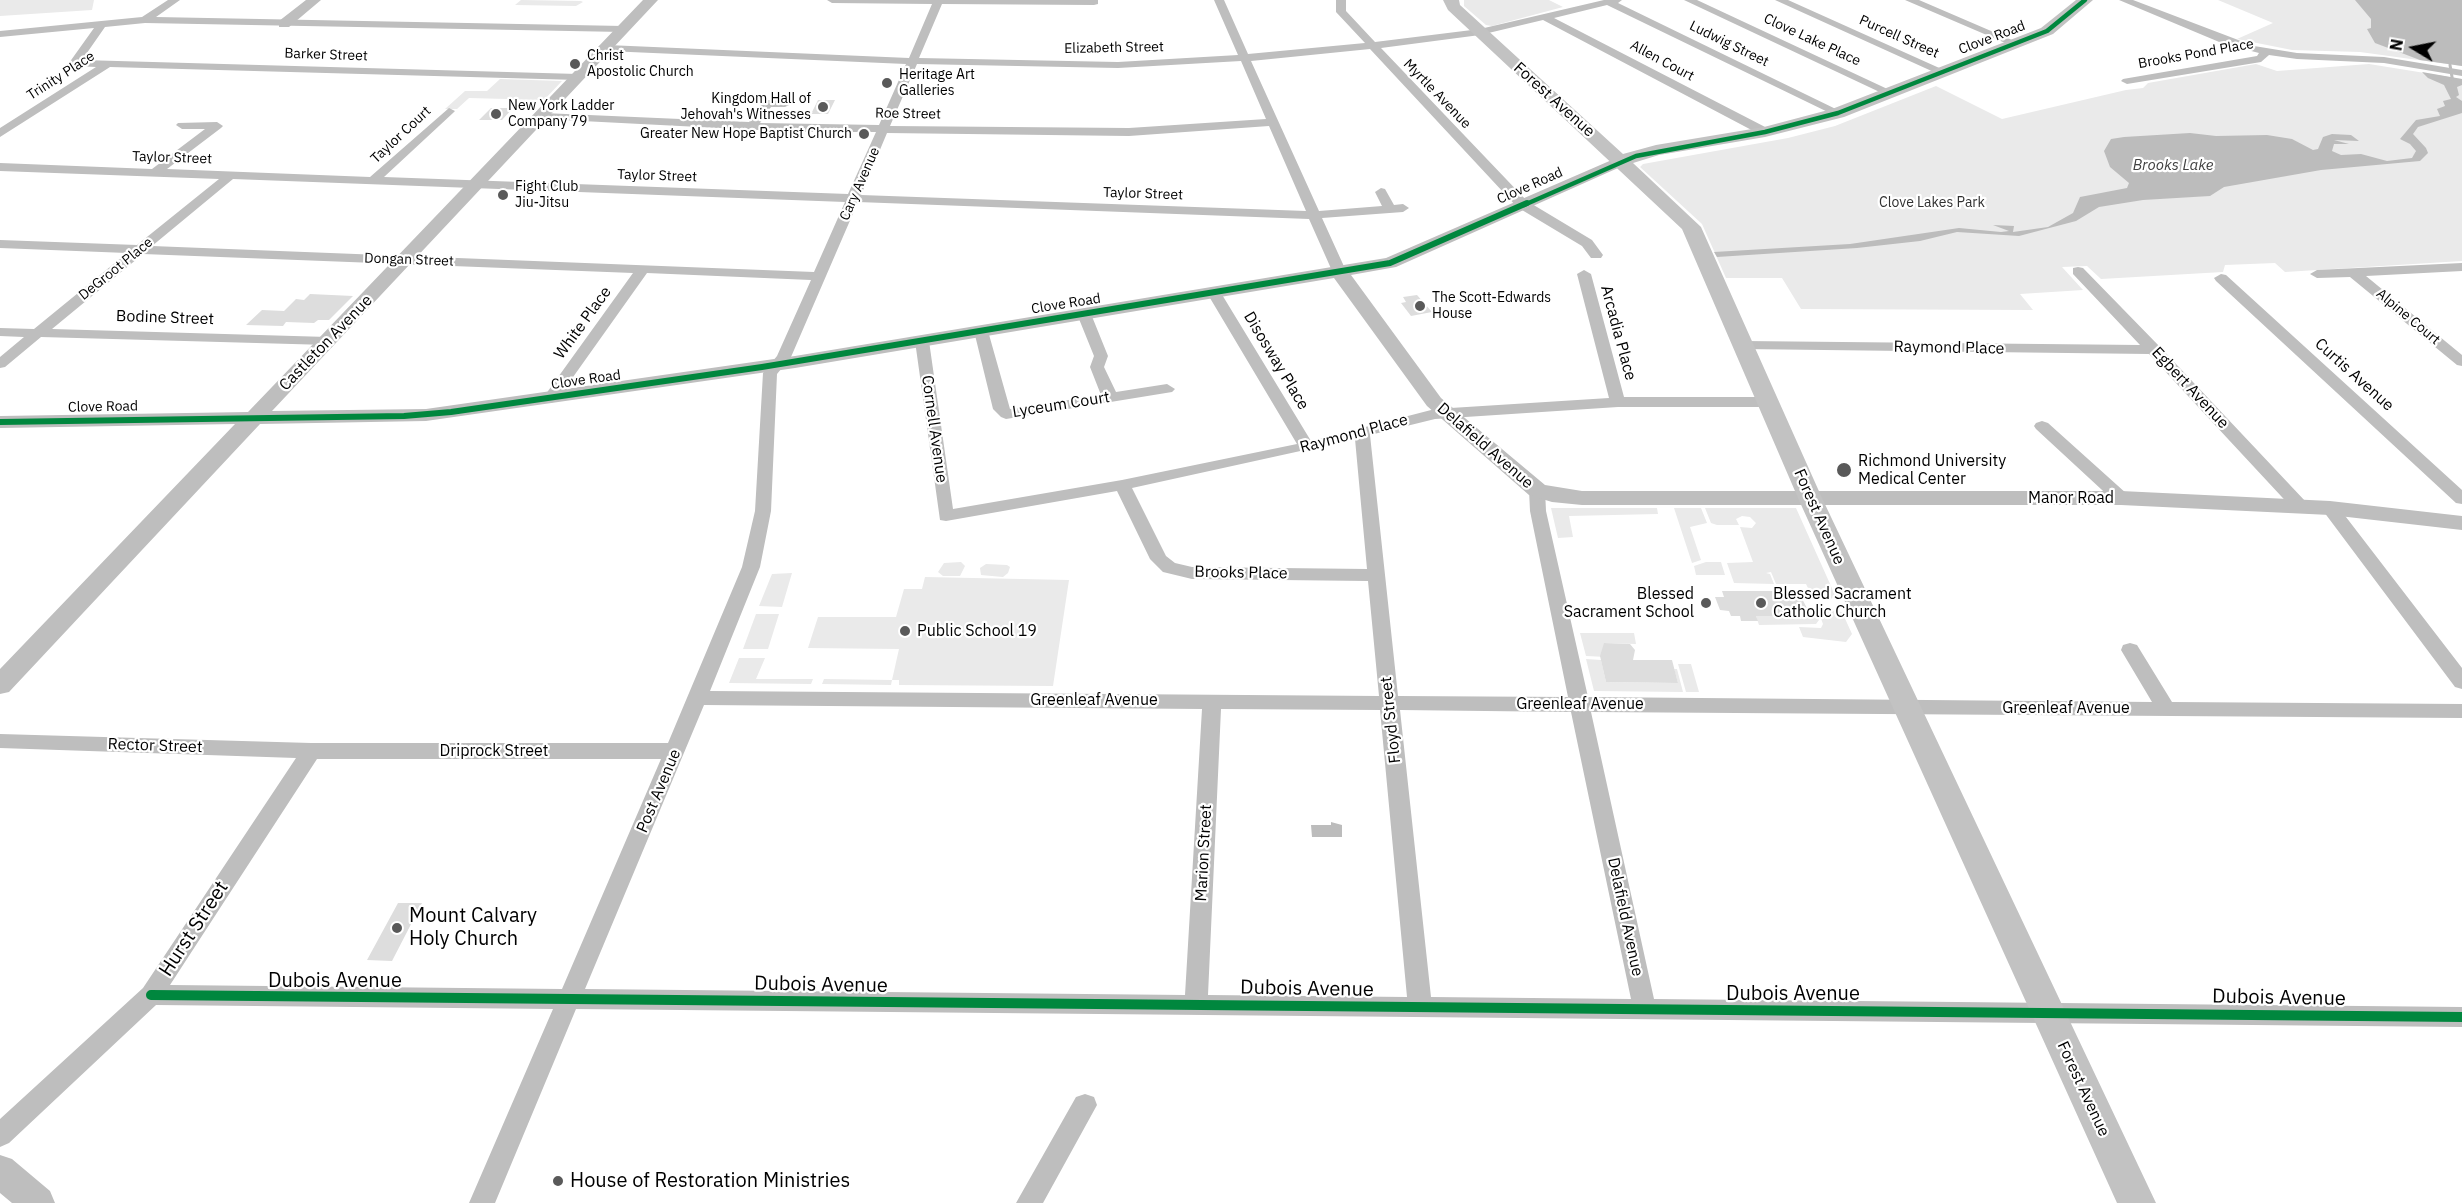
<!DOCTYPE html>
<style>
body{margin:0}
#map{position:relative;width:2462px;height:1203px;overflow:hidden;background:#fff;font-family:"IBM Plex Sans",sans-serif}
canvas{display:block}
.north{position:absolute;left:2384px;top:18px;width:60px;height:60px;-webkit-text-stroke:4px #fff;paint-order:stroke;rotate:280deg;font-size:16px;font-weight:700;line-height:24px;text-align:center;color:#000}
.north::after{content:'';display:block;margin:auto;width:21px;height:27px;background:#000;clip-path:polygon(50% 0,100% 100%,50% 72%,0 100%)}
</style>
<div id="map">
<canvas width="2462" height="1203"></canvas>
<div class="north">N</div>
</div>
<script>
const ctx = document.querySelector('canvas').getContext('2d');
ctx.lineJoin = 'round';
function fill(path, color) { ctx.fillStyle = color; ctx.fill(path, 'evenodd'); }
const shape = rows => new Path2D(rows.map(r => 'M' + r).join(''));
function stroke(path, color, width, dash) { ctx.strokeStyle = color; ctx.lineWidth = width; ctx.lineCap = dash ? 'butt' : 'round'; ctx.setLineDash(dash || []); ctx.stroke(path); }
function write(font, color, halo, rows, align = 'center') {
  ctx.font = font + ' "IBM Plex Sans",sans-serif'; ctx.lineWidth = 4.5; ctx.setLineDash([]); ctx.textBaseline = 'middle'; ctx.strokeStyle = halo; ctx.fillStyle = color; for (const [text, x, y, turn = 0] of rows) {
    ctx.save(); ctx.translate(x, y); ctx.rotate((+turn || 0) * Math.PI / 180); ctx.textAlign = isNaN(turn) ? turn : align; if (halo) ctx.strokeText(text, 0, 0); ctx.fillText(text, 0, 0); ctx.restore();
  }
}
fill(shape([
 [0,0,94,0,92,10,0,16],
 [521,0,581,1,583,2,576,6,515,5],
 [1464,0,1549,0,1563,7,1492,26,1486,25,1464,6],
 [2218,0,2462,0,2462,66,2360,52,2292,50,2237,39,2273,23],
 [2256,64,2277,71,2369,64,2462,79,2462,261,2285,272,2275,263,2225,265,2223,272,2101,279,2087,266,2062,267,2083,290,2020,294,2033,310,1801,309,1782,278,1726,278,1702,224,1640,167,1643,164,1788,138,1835,126,1936,86,2002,119,2126,90,2143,88,2148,83],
 [500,79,562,81,544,100,469,98,457,109,445,109,465,91,487,91],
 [1551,508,1657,508,1658,514,1569,516,1573,537,1558,538],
 [1674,508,1701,508,1707,523,1690,527,1701,560,1692,563],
 [1705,508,1796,508,1835,595,1831,599,1818,599,1812,596,1806,584,1776,584,1771,572,1766,573,1770,574,1774,584,1734,583,1727,563,1753,562,1740,527,1752,528,1756,523,1750,517,1742,516,1736,519,1739,525,1717,525,1711,523],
 [961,562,965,566,960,576,943,576,938,572,944,563],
 [1706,562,1721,562,1725,575,1696,575,1694,566],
 [986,564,1007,565,1010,567,1008,573,1003,577,981,575,980,568],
 [792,573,782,607,759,606,772,574],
 [925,577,1069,580,1053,686,899,685,899,680,892,680,891,685,822,684,824,679,892,680,899,649,808,648,818,617,896,617,904,589,922,589],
 [1807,608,1816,613,1819,620,1816,624,1759,625,1756,616,1808,616],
 [1822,609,1842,612,1852,634,1846,642,1803,637,1799,627,1821,628,1823,624,1819,613],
 [756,614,779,614,768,649,743,649],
 [1580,633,1634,633,1636,644,1604,643,1607,657,1586,656],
 [739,658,765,658,756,679,813,679,811,684,729,683],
 [1586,659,1601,660,1606,682,1678,683,1674,669,1677,669,1683,692,1594,691],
 [1678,664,1691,664,1699,692,1686,692]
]), '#eaeaea');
fill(shape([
 [2355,0,2462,0,2462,66,2420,60,2375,43,2367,29,2371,28,2371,19],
 [2422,72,2462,79,2462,85,2457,87,2459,95,2456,97,2462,101,2462,113,2418,127,2413,134,2426,148,2428,153,2420,161,2321,170,2224,187,2210,196,2143,200,2099,207,2076,221,2019,236,1957,232,1920,241,1857,248,1717,257,1714,252,1850,244,1959,228,2001,232,2009,231,1993,225,2014,226,2013,232,2048,227,2073,213,2080,197,2127,188,2129,183,2110,167,2104,151,2111,139,2124,137,2190,133,2216,136,2267,135,2292,139,2313,150,2318,149,2323,137,2332,134,2351,135,2359,141,2334,140,2349,144,2334,144,2332,151,2341,155,2361,154,2387,161,2412,158,2416,151,2410,144,2400,139,2416,120,2440,116,2437,109,2445,106,2443,101,2451,99,2444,85,2428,78],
 [1331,822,1342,825,1342,837,1312,837,1311,825,1331,825]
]), '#bcbcbc');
stroke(shape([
 [2450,65,2453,83]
]), '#bcbcbc', 3);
fill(shape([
 [818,100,835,100,828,114,811,114],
 [491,108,513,108,502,120,479,120],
 [310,294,353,296,329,320,318,320,314,323,286,322,283,326,246,325,262,310,284,311,296,299,304,300],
 [1417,295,1432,312,1411,316,1401,303,1406,302,1403,297],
 [1722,591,1798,591,1810,614,1807,613,1808,616,1756,616,1758,621,1741,621,1740,616,1731,616,1729,611,1720,610,1715,597,1724,597],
 [1604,643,1630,644,1635,650,1633,660,1672,660,1678,683,1606,682,1600,656],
 [398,903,422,903,392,961,367,960]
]), '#ddd');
fill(shape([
 [168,0,180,0,156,17,623,26,628,29,623,32,145,23,105,27,82,60,578,74,584,77,578,80,110,67,0,137,0,128,96,67,74,66,69,63,94,28,0,37,0,31,142,17,168,0],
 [827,0,1098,0,1098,4,1094,5,942,4,919,58,1118,62,1238,55,1214,0,1224,0,1248,54,1365,43,1336,12,1336,0,1346,0,1346,11,1375,42,1480,29,1604,0,1622,0,1618,3,1844,113,1834,115,1607,5,1554,18,1769,129,1769,135,1761,135,1543,20,1480,35,1381,48,1527,201,1592,240,1603,255,1601,258,1591,258,1582,246,1517,207,1370,49,1251,61,1319,211,1382,206,1375,192,1381,188,1385,189,1394,205,1403,204,1409,208,1403,212,1322,218,1347,273,1345,276,1335,276,1333,273,1309,219,858,202,791,357,777,374,771,511,760,567,710,691,1379,696,1368,581,1192,579,1163,572,1150,559,1117,491,946,521,940,520,915,341,922,337,929,341,953,509,1122,480,1297,444,1207,293,1214,289,1221,293,1311,441,1435,409,1609,398,1577,274,1584,270,1591,274,1624,397,1768,397,1776,402,1768,407,1618,407,1435,419,1370,435,1398,696,1568,697,1530,511,1529,490,1537,485,1545,490,1546,511,1588,697,2152,702,2121,650,2123,645,2130,643,2137,645,2172,702,2462,704,2462,718,1591,712,1654,999,2462,1007,2462,1027,576,1009,495,1203,469,1203,553,1009,156,1005,9,1143,0,1147,0,1119,143,988,296,758,0,748,0,734,311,743,668,743,742,567,755,511,763,373,777,356,811,280,647,273,556,401,551,403,543,398,633,273,143,254,52,329,328,337,335,341,328,345,41,337,5,367,0,368,0,357,24,337,0,336,0,328,34,329,127,253,0,248,0,240,137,245,219,179,0,171,0,163,152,169,205,129,182,129,176,125,178,123,217,122,223,126,221,128,167,169,370,177,449,108,455,111,453,113,384,177,848,194,876,132,797,132,543,119,537,116,543,113,749,122,764,101,768,100,785,101,791,104,785,107,771,107,760,123,879,125,906,64,607,51,602,48,607,45,909,58,932,4,832,3,827,0],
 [1241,61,1266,119,1129,128,890,126,917,64,1118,68,1241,61],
 [1269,126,1306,211,861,195,887,133,1129,136,1269,126],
 [233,179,845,202,814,272,152,246,233,179],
 [1355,439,1367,569,1192,567,1175,563,1166,556,1132,488,1355,439],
 [704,705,1202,709,1185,995,585,989,704,705],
 [1221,709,1380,710,1407,997,1208,995,1221,709],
 [1400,710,1571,712,1631,999,1431,997,1400,710],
 [317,759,661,759,562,989,170,985,317,759],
 [1684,0,1697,0,1896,93,1886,95,1684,0],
 [1775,0,1788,0,1946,71,1936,73,1775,0],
 [1905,0,1919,0,2019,43,2010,45,1905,0],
 [2119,0,2133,0,2254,46,2297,53,2384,57,2462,70,2462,76,2384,63,2297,59,2269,55,2261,62,2127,84,2121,81,2123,79,2257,56,2259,53,2224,44,2119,0],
 [2462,263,2462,271,2366,276,2462,355,2462,366,2457,365,2350,277,2317,278,2310,274,2317,270,2462,263],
 [2078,267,2083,268,2160,347,2306,502,2308,506,2306,510,2294,510,2149,354,1743,349,1736,345,1743,341,2140,345,2073,274,2073,268,2078,267],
 [2221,274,2226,275,2462,490,2462,504,2456,503,2216,281,2214,278,2221,274],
 [1084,310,1091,314,1108,356,1104,367,1116,392,1167,384,1175,389,1172,392,1006,419,1001,417,993,409,974,331,976,328,981,327,988,331,1010,409,1101,395,1090,367,1094,356,1077,314,1084,310],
 [2042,421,2048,423,2127,494,2129,498,2127,502,2115,502,2036,429,2034,426,2036,423,2042,421],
 [2330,503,2336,504,2462,668,2462,689,2455,687,2324,512,2322,508,2330,503],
 [1085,1094,1094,1097,1097,1105,1043,1203,1016,1203,1076,1097,1085,1094]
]), '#bebebe');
fill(shape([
 [306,0,321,0,289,27,279,27,279,21,306,0],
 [643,0,658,0,272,411,426,409,795,356,1386,258,1621,156,1627,158,1629,161,1627,164,1396,267,1351,275,1441,398,1545,485,1582,491,2121,491,2330,501,2462,516,2462,530,2330,515,2121,505,1582,505,1552,502,1529,495,1427,406,1334,278,795,368,426,421,260,424,9,692,0,694,0,669,235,424,0,428,0,416,248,412,643,0],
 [0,1155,12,1159,50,1191,55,1203,12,1203,0,1193,0,1155]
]), '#bebebe');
fill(shape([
 [1443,0,1459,0,1460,5,1623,154,1656,145,1764,127,1832,109,2041,28,2076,0,2093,0,2053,34,1844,117,1765,137,1659,155,1633,163,1701,227,1822,498,2156,1203,2117,1203,1798,498,1682,229,1448,10,1443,0]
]), '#c2c2c2');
stroke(shape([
 [1524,205,1636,156,1765,132,1838,113,2047,31,2085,0]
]), '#00873e', 4.5);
stroke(shape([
 [0,422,404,416,451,412,762,367,1390,263,1527,203]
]), '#00873e', 6);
stroke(shape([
 [151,995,2462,1017]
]), '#00873e', 10);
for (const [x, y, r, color] of [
 [575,64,6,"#595959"],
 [887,83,6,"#595959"],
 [823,107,6,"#595959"],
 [496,114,6,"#595959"],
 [864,134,6,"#595959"],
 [503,195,6,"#595959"],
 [1420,306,6,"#595959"],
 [1844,470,8,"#595959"],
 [1706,603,6,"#595959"],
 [1761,603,6,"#595959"],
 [905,631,6,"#595959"],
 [397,928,6,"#595959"],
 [558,1181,6,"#595959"]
]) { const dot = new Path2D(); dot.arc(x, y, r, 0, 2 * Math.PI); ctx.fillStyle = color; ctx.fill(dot); stroke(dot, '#fff', 2); }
write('14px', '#000', '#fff', [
 ["Purcell Street",1899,37,24],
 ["Clove Road",1992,38,-21],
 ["Clove Lake Place",1812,40,25],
 ["Ludwig Street",1729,44,26],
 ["Elizabeth Street",1114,48,-1],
 ["Brooks Pond Place",2196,54,-10],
 ["Barker Street",326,55,2],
 ["Allen Court",1662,61,28],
 ["Trinity Place",61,76,-33],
 ["Myrtle Avenue",1437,94,46],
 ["Roe Street",908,114,1],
 ["Taylor Court",401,135,-43],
 ["Taylor Street",172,158,2],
 ["Taylor Street",657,176,2],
 ["Cary Avenue",860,184,-66],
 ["Clove Road",1530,186,-24],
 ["Taylor Street",1143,194,2],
 ["Dongan Street",409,260,2],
 ["DeGroot Place",116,269,-39],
 ["Clove Road",1066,304,-9],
 ["Alpine Court",2408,317,40],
 ["Clove Road",586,380,-8],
 ["Clove Road",103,407,-1]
]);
write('14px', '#000', '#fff', [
 ["Christ",587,56],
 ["Apostolic Church",587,72],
 ["Heritage Art",899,75],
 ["Galleries",899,91],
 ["Kingdom Hall of",811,99,"right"],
 ["Jehovah's Witnesses",811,115,"right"],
 ["New York Ladder",508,106],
 ["Company 79",508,122],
 ["Greater New Hope Baptist Church",852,134,"right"],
 ["Fight Club",515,187],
 ["Jiu-Jitsu",515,203],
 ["The Scott-Edwards",1432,298],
 ["House",1432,314]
], 'left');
write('14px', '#303030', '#fff', [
 ["Clove Lakes Park",1932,203]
]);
write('italic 15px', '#414141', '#fff', [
 ["Brooks Lake",2173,166]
]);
write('16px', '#000', '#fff', [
 ["Forest Avenue",1554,100,42],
 ["Bodine Street",165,318,2],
 ["White Place",583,323,-54],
 ["Arcadia Place",1618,333,75],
 ["Castleton Avenue",326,343,-46],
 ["Raymond Place",1949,348,1],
 ["Disosway Place",1276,361,59],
 ["Curtis Avenue",2354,375,42],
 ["Egbert Avenue",2190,388,47],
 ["Lyceum Court",1061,405,-9],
 ["Cornell Avenue",934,429,82],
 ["Raymond Place",1354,434,-15],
 ["Delafield Avenue",1485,446,41],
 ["Manor Road",2071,498],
 ["Forest Avenue",1819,517,66],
 ["Brooks Place",1241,573,1],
 ["Greenleaf Avenue",1094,700],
 ["Greenleaf Avenue",1580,704],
 ["Greenleaf Avenue",2066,708],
 ["Floyd Street",1391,720,-96],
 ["Rector Street",155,746,2],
 ["Driprock Street",494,751],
 ["Post Avenue",659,791,-67],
 ["Marion Street",1204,853,-87],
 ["Delafield Avenue",1625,917,78],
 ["Forest Avenue",2083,1089,65]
]);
write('16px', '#000', '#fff', [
 ["Richmond University",1858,461],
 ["Medical Center",1858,479],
 ["Blessed",1694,594,"right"],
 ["Sacrament School",1694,612,"right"],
 ["Blessed Sacrament",1773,594],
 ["Catholic Church",1773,612],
 ["Public School 19",917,631]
], 'left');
write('20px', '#000', '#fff', [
 ["Mount Calvary",409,916],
 ["Holy Church",409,939],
 ["House of Restoration Ministries",570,1181]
], 'left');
write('20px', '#000', '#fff', [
 ["Hurst Street",194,929,-57],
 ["Dubois Avenue",335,981],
 ["Dubois Avenue",821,985,1],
 ["Dubois Avenue",1307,989,1],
 ["Dubois Avenue",1793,994],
 ["Dubois Avenue",2279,998,1]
]);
</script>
